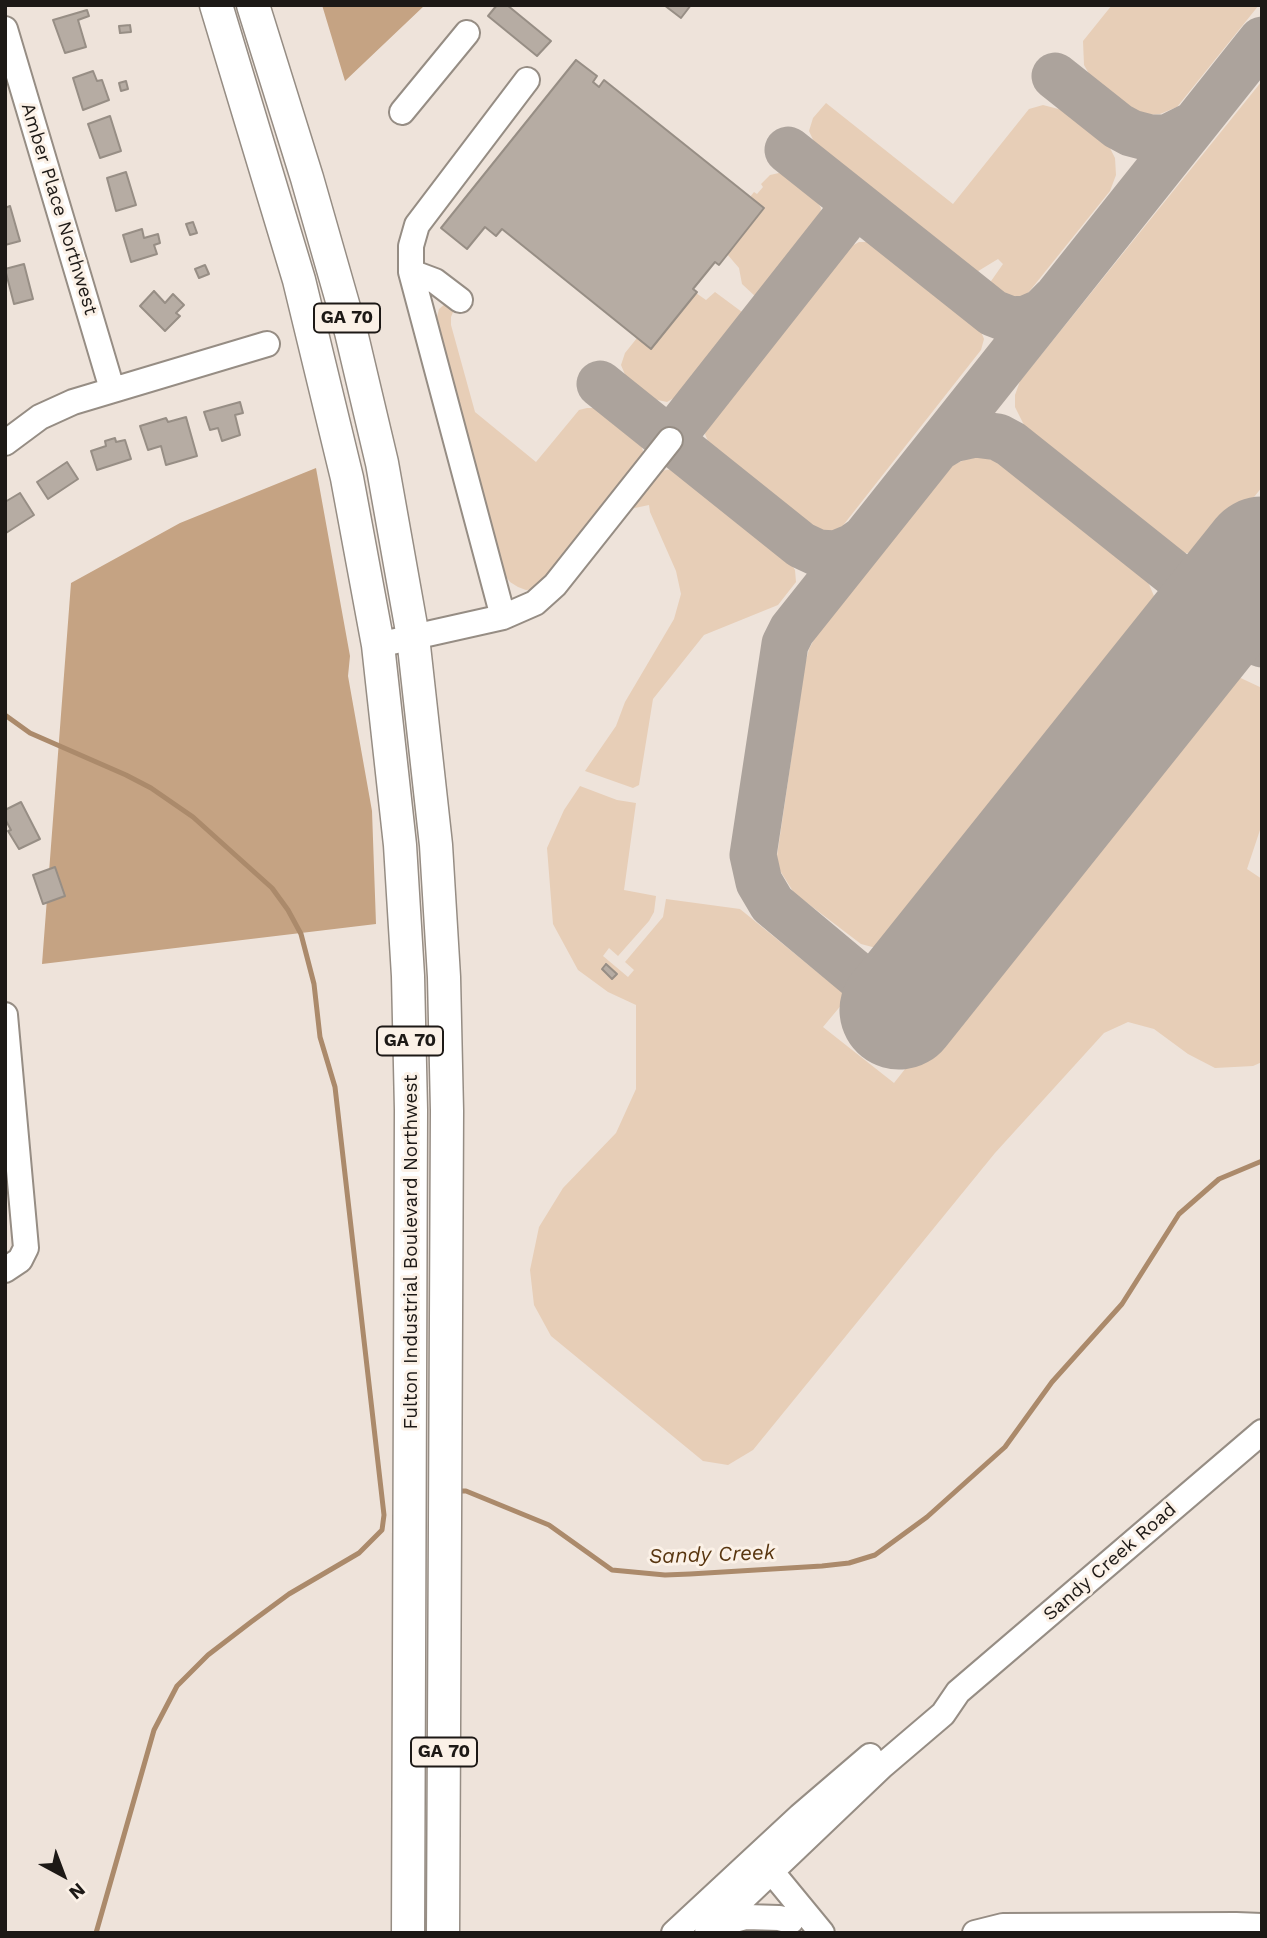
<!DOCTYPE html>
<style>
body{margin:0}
#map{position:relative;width:1267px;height:1938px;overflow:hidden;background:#eee3da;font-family:"Work Sans",sans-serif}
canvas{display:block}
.frame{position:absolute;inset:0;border:7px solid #1d1916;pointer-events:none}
.north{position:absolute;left:28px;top:1840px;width:70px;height:70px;-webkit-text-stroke:5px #fbf1e7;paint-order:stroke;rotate:139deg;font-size:19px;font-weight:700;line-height:28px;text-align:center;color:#1d1916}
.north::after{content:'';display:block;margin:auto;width:24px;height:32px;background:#1d1916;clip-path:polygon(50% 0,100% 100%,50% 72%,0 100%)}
</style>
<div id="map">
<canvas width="1267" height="1938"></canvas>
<div class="frame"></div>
<div class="north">N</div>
</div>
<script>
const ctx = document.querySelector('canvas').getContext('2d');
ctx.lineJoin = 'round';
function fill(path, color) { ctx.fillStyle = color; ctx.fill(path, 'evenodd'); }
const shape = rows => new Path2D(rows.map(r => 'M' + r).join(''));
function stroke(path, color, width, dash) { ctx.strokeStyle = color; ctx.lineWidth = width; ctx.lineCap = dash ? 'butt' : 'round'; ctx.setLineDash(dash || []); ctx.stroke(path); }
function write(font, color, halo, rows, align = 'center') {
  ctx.font = font + ' "Work Sans",sans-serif'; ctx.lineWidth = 6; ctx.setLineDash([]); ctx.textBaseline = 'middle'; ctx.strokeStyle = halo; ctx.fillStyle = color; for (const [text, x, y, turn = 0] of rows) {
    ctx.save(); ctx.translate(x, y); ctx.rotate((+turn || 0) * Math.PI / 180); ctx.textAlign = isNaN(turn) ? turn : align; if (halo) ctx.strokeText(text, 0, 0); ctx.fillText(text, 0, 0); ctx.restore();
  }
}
fill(shape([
 [1112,5,1259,5,1177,107,1160,114,1147,115,1133,112,1092,79,1084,65,1083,41],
 [1262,81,1262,487,1213,549,1199,554,1186,553,1173,549,1027,431,1015,407,1015,395,1020,381],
 [826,103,953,204,1029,109,1043,105,1066,111,1108,144,1115,158,1116,175,1110,191,1024,298,1015,301,1006,298,989,284,1003,264,998,259,975,273,816,146,809,131,813,118],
 [779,173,789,176,814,196,821,208,820,216,817,223,757,298,742,284,739,268,727,254,764,209,750,197,754,192,757,194,763,187,761,184,770,175],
 [859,242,871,242,980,329,984,339,981,350,841,528,829,533,814,530,710,446,705,434,709,422,850,247],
 [715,292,742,312,742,316,679,395,667,402,653,399,626,377,621,365,625,353,637,338,651,349,696,293,706,300],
 [445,304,456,305,451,317,451,325,475,412,536,462,579,410,587,408,595,408,603,412,640,441,643,451,641,462,544,583,535,589,526,590,518,587,510,582,504,574,437,317,439,309],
 [981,457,1000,462,1148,582,1157,603,1157,619,897,943,876,948,861,944,794,893,779,869,777,856,805,664,809,649,818,632,953,465,966,459],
 [675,469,789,560,795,570,796,582,778,605,704,635,653,699,639,785,633,788,585,771,616,726,625,702,674,619,681,594,676,571,650,512,649,505,630,509,659,471],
 [1222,673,1230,673,1262,688,1262,824,1247,869,1262,879,1262,1062,1253,1066,1215,1068,1188,1054,1154,1029,1128,1022,1104,1033,995,1153,753,1450,728,1465,703,1461,551,1336,534,1305,530,1270,539,1227,563,1188,616,1133,636,1089,636,1005,608,992,578,970,553,924,547,848,564,810,580,786,617,800,636,803,624,890,656,896,654,912,649,921,618,956,609,948,603,956,628,977,634,970,625,962,663,917,666,899,740,909,848,997,823,1027,894,1083,1214,677]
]), '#e7ceb7');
fill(shape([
 [322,5,425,5,345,81],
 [316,468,350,656,348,676,372,811,376,924,42,964,71,583,180,523]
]), '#c5a383');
stroke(shape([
 [5,715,30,733,126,775,151,788,193,817,272,888,288,910,301,934,314,984,320,1037,335,1087,384,1515,382,1530,359,1553,289,1594,251,1622,208,1655,177,1686,154,1730,96,1933],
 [454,1491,466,1491,549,1525,612,1570,665,1575,690,1574,822,1566,849,1563,875,1555,927,1517,1005,1447,1052,1382,1122,1304,1179,1214,1219,1179,1262,1161]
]), '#ab8a6b', 5);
stroke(shape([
 [1055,76,1118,126,1131,133,1150,138,1167,138,1193,125],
 [788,150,993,313,1011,320,1026,319,1042,312,1055,299],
 [600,384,801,545,818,553,836,554,853,547,864,539],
 [670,440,856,204],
 [937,448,952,439,975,434,998,437,1011,444,1262,644],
 [1244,579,1239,598,1240,615,1254,637,1240,632,1221,632,1209,635,1190,646,1199,613,1196,598,1185,583,1195,588,1209,591,1226,588,1244,579],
 [899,1010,772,904,759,882,753,855,785,644,792,630,1262,40]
]), '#aca39c', 47);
stroke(shape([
 [899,1010,1262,556]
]), '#aca39c', 119);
const building = shape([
 [497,5,507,5,551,41,537,56,488,16,497,5],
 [664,5,691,5,681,18,664,5],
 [87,10,89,16,78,20,86,47,65,53,53,20,87,10],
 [130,25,131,32,120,33,119,26,130,25],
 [576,60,597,76,593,82,599,87,604,80,764,208,719,265,715,262,693,289,697,292,651,349,502,229,496,236,485,227,467,249,441,228,576,60],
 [93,71,97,81,102,80,109,100,83,110,73,78,93,71],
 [126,81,128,89,121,91,119,83,126,81],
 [110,116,121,151,100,158,88,124,110,116],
 [126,172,136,205,116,211,107,178,126,172],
 [10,206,20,241,5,245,5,208,10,206],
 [193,222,197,233,190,235,186,224,193,222],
 [142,229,144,238,158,234,160,243,154,245,157,254,131,262,123,235,142,229],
 [24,264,33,299,14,304,5,269,24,264],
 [205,265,209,274,199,278,195,269,205,265],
 [154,291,165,303,173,294,184,305,176,313,180,316,165,331,140,306,154,291],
 [240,402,243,413,235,415,240,435,222,441,218,428,210,430,204,412,240,402],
 [186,417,197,456,166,465,161,446,148,450,140,426,166,418,168,422,186,417],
 [115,438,116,442,125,440,131,459,97,470,91,451,106,446,105,441,115,438],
 [67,462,78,479,48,499,37,482,67,462],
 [20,493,34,515,6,533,5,502,20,493],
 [21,802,40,839,19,849,8,831,11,830,5,819,5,810,21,802],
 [55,867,65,896,43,904,33,875,55,867],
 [606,964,617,974,612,979,602,969,606,964]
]);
fill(building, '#b6aca3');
stroke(building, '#978e85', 2);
const minor = shape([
 [5,29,112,389],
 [402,112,467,33],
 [411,272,435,281,460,300],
 [5,443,40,417,73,402,267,344],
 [503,617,411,272,411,246,417,225,527,80],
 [378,645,503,617,535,603,555,585,670,440],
 [5,1015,26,1248,20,1260,5,1270],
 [758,1865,771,1871,822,1933],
 [716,1925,746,1917,779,1918,791,1921],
 [674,1933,800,1816,870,1756],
 [707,1933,882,1766,943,1714,958,1692,1262,1432],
 [975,1933,1003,1926,1236,1925],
 [1236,1933,1236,1925,1262,1926]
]);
const major = shape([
 [216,5,299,280,347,478,378,645,400,845,408,976,411,1110,408,1933],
 [253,5,307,178,351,332,382,463,413,637,436,845,444,977,447,1111,443,1933]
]);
stroke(minor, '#968d84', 28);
stroke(major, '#968d84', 35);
stroke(minor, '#fff', 24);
stroke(major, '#fff', 32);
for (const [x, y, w] of [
 [347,318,66],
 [410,1041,66],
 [444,1752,66]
]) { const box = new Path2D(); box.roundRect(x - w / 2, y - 14.5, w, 29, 5); ctx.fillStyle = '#fbf1e7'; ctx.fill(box); stroke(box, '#1d1916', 2); }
write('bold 18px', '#1d1916', null, [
 ["GA 70",347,318],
 ["GA 70",410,1041],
 ["GA 70",444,1752]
]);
write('19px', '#1d1916', '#fbf1e7', [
 ["Amber Place Northwest",59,209,73],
 ["Fulton Industrial Boulevard Northwest",411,1252,-90],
 ["Sandy Creek Road",1110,1562,-41]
]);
write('italic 21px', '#58350f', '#fbf1e7', [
 ["Sandy Creek",712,1555,-2]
]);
</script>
